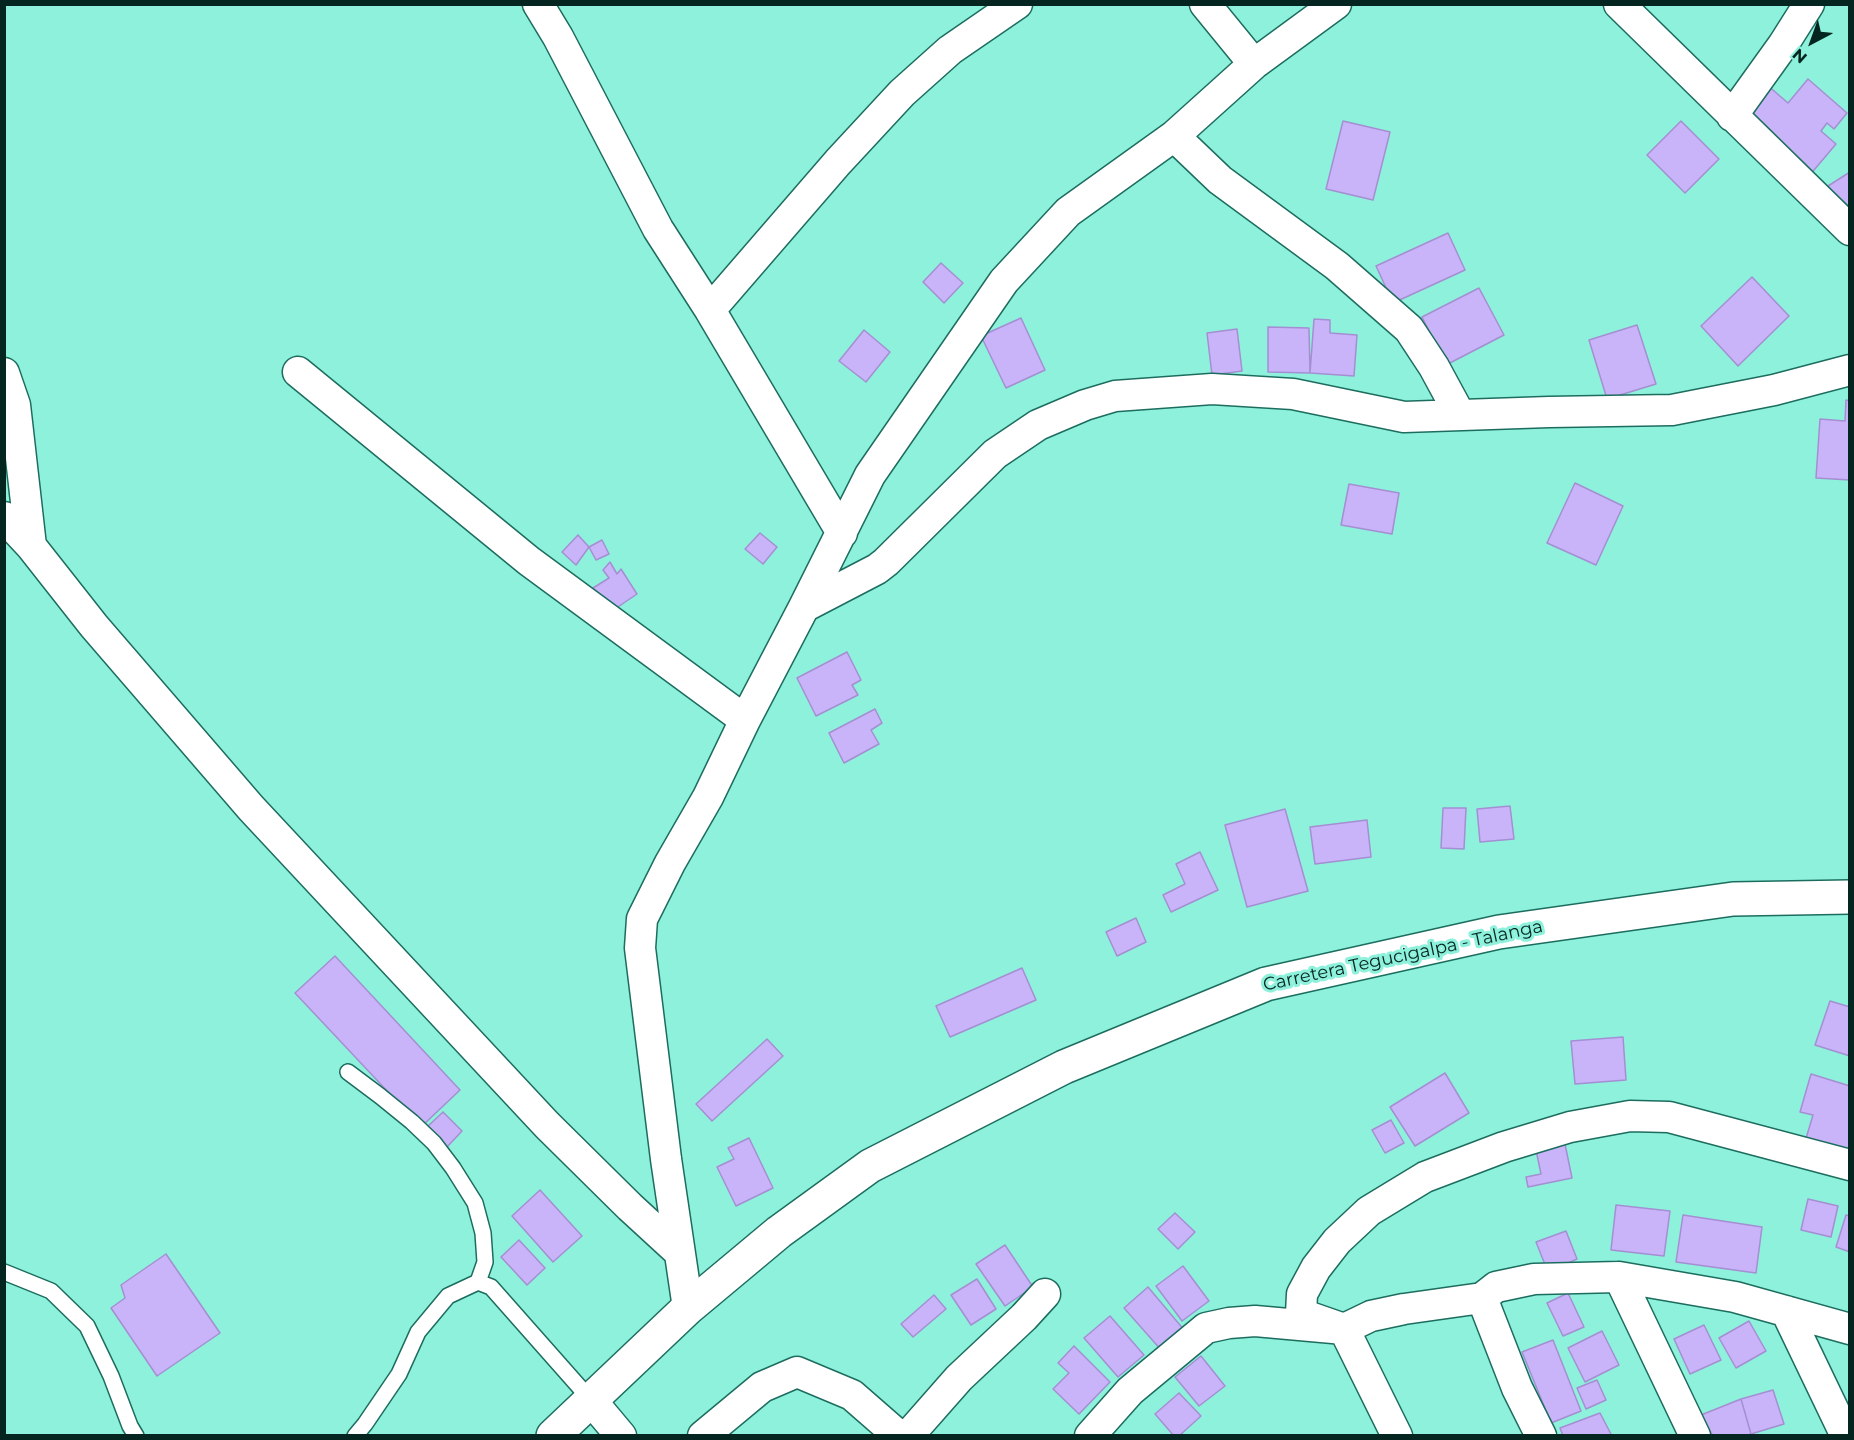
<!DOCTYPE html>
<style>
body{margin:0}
#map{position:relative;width:1854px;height:1440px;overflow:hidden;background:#8ef1dc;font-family:Montserrat,sans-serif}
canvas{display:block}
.frame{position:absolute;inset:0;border:6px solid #052620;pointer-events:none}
.north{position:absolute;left:1782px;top:12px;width:60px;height:60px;-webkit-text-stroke:4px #8ef1dc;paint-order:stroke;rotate:221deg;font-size:16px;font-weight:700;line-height:24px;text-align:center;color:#052620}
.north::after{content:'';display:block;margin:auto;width:21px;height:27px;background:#052620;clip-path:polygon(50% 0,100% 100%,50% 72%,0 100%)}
</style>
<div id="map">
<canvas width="1854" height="1440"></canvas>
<div class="frame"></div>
<div class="north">N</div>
</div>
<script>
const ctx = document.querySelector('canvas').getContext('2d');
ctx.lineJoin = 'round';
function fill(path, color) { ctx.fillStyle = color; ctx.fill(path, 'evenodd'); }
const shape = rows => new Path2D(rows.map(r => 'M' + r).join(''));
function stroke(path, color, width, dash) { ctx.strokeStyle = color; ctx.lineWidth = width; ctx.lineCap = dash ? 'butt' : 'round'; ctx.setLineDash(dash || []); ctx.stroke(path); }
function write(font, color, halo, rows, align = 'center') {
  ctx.font = font + ' Montserrat,sans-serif'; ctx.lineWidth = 6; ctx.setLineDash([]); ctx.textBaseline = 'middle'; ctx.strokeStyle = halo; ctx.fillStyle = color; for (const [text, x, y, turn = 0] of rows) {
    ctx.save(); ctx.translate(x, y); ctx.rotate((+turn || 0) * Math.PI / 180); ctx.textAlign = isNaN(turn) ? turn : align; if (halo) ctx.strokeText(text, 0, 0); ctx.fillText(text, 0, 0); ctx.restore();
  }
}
const building = shape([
 [1808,79,1847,113,1834,129,1827,123,1821,131,1836,144,1809,176,1738,116,1766,84,1788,103,1808,79],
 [1343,121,1390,132,1373,200,1326,189,1343,121],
 [1681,121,1719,159,1685,193,1647,155,1681,121],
 [1850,172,1850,219,1828,186,1850,172],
 [1448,233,1465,270,1393,303,1376,266,1448,233],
 [941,263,963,283,944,303,923,282,941,263],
 [1752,277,1789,316,1738,366,1701,326,1752,277],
 [1479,288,1504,335,1446,365,1422,317,1479,288],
 [1021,318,1045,370,1006,388,981,336,1021,318],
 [1314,319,1330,320,1330,333,1357,335,1354,376,1310,373,1314,319],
 [1637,325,1656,384,1607,399,1589,340,1637,325],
 [1268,327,1309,328,1310,373,1268,372,1268,327],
 [1237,329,1242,371,1212,375,1207,333,1237,329],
 [864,330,890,352,866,382,839,361,864,330],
 [1846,400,1850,401,1850,480,1816,478,1820,419,1845,421,1846,400],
 [1575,483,1623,506,1596,565,1547,543,1575,483],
 [1349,484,1399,493,1392,534,1341,525,1349,484],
 [760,533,777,547,763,564,745,549,760,533],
 [578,535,589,547,576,565,562,552,578,535],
 [602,540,609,554,596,560,589,547,602,540],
 [610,562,617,574,621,569,637,594,609,613,593,588,609,578,603,570,610,562],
 [847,652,861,680,852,685,858,695,816,716,797,678,847,652],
 [875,709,882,723,871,730,879,744,844,763,829,733,875,709],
 [1510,806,1514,839,1480,842,1477,809,1510,806],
 [1443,808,1466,808,1464,849,1441,848,1443,808],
 [1285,809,1308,891,1247,907,1225,825,1285,809],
 [1367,820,1371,857,1315,864,1310,827,1367,820],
 [1200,852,1218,890,1171,912,1163,895,1185,884,1176,864,1200,852],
 [1136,918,1146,942,1117,956,1106,932,1136,918],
 [335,956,460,1090,421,1127,295,993,335,956],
 [1022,968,1036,1000,950,1037,936,1006,1022,968],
 [1830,1001,1850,1007,1850,1056,1815,1045,1830,1001],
 [1623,1037,1626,1080,1575,1084,1571,1041,1623,1037],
 [767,1039,783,1056,712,1121,696,1104,767,1039],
 [1445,1073,1469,1113,1415,1146,1390,1107,1445,1073],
 [1811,1074,1850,1086,1850,1158,1804,1145,1813,1115,1800,1112,1811,1074],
 [443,1112,462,1131,447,1147,427,1127,443,1112],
 [1391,1120,1404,1143,1385,1153,1372,1130,1391,1120],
 [749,1138,773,1188,736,1206,717,1167,734,1159,728,1148,749,1138],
 [1565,1144,1572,1178,1528,1187,1526,1177,1541,1174,1536,1150,1565,1144],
 [540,1190,582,1236,553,1262,512,1216,540,1190],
 [1808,1199,1838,1206,1831,1237,1801,1230,1808,1199],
 [1616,1205,1670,1211,1664,1256,1611,1250,1616,1205],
 [1175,1213,1195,1232,1178,1249,1158,1229,1175,1213],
 [1683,1215,1762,1227,1756,1273,1676,1262,1683,1215],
 [1846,1215,1850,1216,1850,1252,1836,1247,1846,1215],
 [1566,1231,1577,1259,1548,1272,1536,1242,1566,1231],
 [519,1240,545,1268,527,1285,501,1257,519,1240],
 [1005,1245,1033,1287,1005,1306,976,1264,1005,1245],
 [166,1254,220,1333,157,1376,111,1308,125,1298,121,1285,166,1254],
 [1183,1266,1209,1301,1182,1321,1156,1286,1183,1266],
 [977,1279,996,1309,971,1325,951,1295,977,1279],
 [1148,1287,1185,1331,1162,1351,1124,1308,1148,1287],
 [1568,1293,1584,1327,1563,1336,1547,1303,1568,1293],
 [934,1295,946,1309,913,1337,901,1324,934,1295],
 [1110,1316,1144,1355,1118,1377,1084,1338,1110,1316],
 [1749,1321,1766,1351,1736,1368,1719,1338,1749,1321],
 [1704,1325,1721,1360,1690,1374,1674,1339,1704,1325],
 [1602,1331,1619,1365,1585,1382,1568,1348,1602,1331],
 [1553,1340,1581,1411,1551,1423,1522,1352,1553,1340],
 [1074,1346,1110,1382,1079,1414,1053,1389,1069,1373,1058,1363,1074,1346],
 [1201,1356,1225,1386,1199,1406,1175,1377,1201,1356],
 [1597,1380,1606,1400,1586,1409,1577,1388,1597,1380],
 [1773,1390,1784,1424,1751,1434,1741,1399,1773,1390],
 [1179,1393,1201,1416,1179,1436,1174,1436,1155,1414,1179,1393],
 [1741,1399,1751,1434,1745,1436,1713,1436,1701,1415,1741,1399],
 [1600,1413,1612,1436,1563,1436,1560,1428,1600,1413]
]);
fill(building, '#c9b3f9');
stroke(building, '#a48fd2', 1.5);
const lane = shape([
 [348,1072,380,1096,412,1122,434,1143,453,1168,475,1203,483,1233,485,1262,478,1282],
 [4,1272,51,1291,87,1326,111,1376,130,1426,136,1436],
 [355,1436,365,1424,399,1374,418,1332,448,1296,478,1282,491,1287,590,1399]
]);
const street = shape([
 [538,4,558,37,658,229,710,310,842,533],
 [1205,4,1254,64],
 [1619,4,1850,230],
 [1732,116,1783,45,1809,4],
 [1174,136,1220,180,1337,266,1409,329,1434,367,1460,415],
 [710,310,838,162,902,93,950,50,1017,4],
 [298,372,529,561,745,720],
 [4,373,15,405,31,546],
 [4,517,31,546,94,626,251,808,547,1125,630,1207,679,1252],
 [804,607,877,569,886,562,995,454,1038,425,1085,405,1115,396,1212,389,1293,394,1404,417,1549,412,1672,410,1774,390,1850,370],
 [1619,1277,1695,1436],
 [1482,1298,1496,1287,1534,1279,1619,1277,1735,1297,1850,1329],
 [688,1308,666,1159,640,948,642,919,670,863,708,797,745,720,804,607,870,475,1004,281,1068,212,1174,136,1254,64,1336,4],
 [1786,1311,1846,1436],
 [590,1399,621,1436],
 [703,1436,762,1387,797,1372,852,1395,899,1436],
 [908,1436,959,1378,1024,1317,1045,1294],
 [1090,1436,1130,1391,1206,1328,1229,1323,1255,1321,1344,1329,1371,1316,1404,1309,1482,1298,1517,1388,1541,1436],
 [1397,1436,1344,1329,1301,1314,1302,1294,1316,1268,1337,1241,1369,1211,1425,1177,1504,1147,1570,1127,1630,1116,1669,1117,1850,1165]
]);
const primary = shape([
 [553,1436,688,1308,779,1232,870,1166,1064,1067,1266,984,1499,932,1733,899,1850,897]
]);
stroke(lane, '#1d6d5f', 18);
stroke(street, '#1d6d5f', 33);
stroke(primary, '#1d6d5f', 36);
stroke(lane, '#fff', 15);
stroke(street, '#fff', 30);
stroke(primary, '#fff', 33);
write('18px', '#052620', '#8ef1dc', [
 ["Carretera Tegucigalpa - Talanga",1403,956,-12]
]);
</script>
